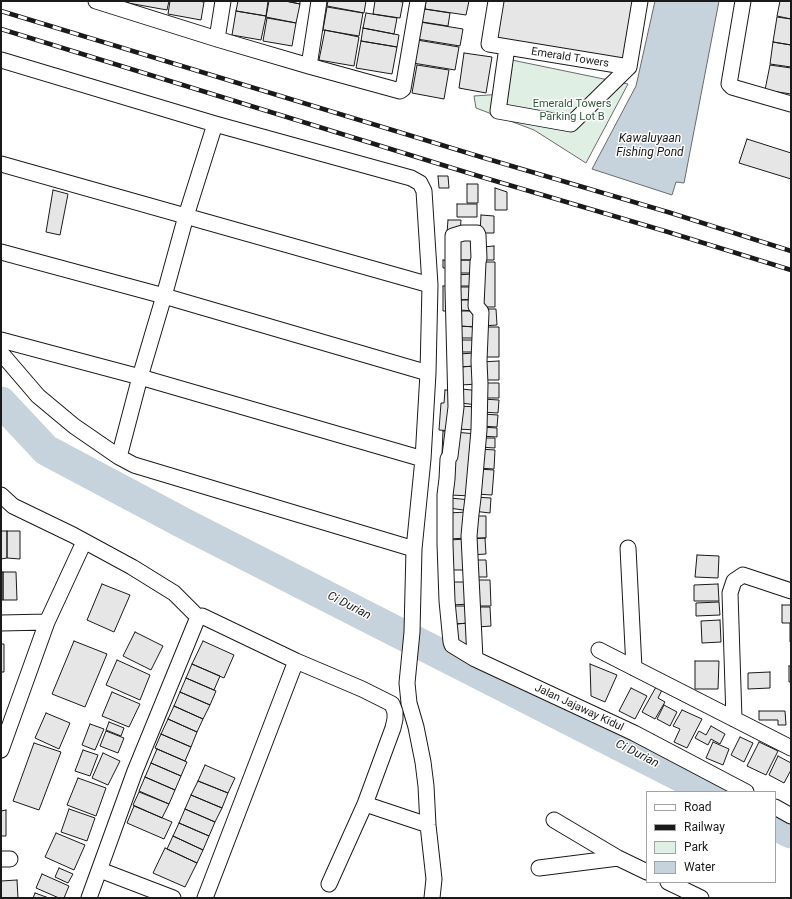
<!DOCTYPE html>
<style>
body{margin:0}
#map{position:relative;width:792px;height:899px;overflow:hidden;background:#fff;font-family:Roboto,sans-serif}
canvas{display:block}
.frame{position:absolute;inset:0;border:2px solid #1a1a1a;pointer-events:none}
.legend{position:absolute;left:646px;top:791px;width:130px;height:92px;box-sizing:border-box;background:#fff;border:1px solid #a3a3a3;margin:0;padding:5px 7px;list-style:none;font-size:12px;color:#1a1a1a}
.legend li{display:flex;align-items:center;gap:8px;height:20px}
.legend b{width:20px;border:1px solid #a3a3a3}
</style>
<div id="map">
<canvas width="792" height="899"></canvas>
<div class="frame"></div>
<ul class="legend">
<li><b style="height:5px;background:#fff"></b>Road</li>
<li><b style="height:5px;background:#1a1a1a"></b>Railway</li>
<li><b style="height:11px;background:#e0efe3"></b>Park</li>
<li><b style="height:11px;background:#c6d2dc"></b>Water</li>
</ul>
</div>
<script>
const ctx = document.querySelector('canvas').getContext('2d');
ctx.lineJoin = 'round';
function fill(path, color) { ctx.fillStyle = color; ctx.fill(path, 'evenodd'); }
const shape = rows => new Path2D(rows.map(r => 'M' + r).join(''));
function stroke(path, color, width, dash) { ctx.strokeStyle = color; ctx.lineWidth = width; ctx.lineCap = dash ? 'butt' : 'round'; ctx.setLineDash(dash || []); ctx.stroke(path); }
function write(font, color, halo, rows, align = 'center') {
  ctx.font = font + ' Roboto,sans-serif'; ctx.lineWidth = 3; ctx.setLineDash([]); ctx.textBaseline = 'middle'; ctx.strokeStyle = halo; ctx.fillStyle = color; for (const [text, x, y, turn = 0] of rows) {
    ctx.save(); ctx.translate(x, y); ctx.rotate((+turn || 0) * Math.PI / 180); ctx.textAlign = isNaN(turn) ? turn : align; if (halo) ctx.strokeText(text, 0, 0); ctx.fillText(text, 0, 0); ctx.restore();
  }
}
const green = shape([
 [507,59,628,84,586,163,534,130,476,108,474,96,503,94,507,59]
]);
fill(green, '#e0efe3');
stroke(green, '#6a6a6a', 1);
const water = shape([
 [655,1,719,1,684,183,676,182,672,195,592,169,636,86,655,1]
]);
fill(water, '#c6d2dc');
stroke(water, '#6a6a6a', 1);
stroke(shape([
 [1,402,46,450,185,524,711,792],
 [775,825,791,833]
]), '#c6d2dc', 31);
const building = shape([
 [129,1,169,1,167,10,128,3,129,1],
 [170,1,198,1,204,2,201,20,168,14,170,1],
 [238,1,268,1,266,16,236,11,238,1],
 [269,1,286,1,300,4,296,23,266,17,269,1],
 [285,1,300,1,300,4,285,1],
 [328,1,366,1,364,13,327,6,328,1],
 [375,1,396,1,403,2,400,18,373,14,375,1],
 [426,1,469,1,466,15,425,9,426,1],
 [500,1,639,1,628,66,493,43,500,1],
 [780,1,791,1,791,19,777,16,780,1],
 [327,7,363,13,359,36,323,30,327,7],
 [418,8,450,13,448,26,416,21,418,8],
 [236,11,266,16,261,40,232,35,236,11],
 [366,13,397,18,394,34,363,28,366,13],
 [777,17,791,19,791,45,773,42,777,17],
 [267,18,296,23,292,46,263,41,267,18],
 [420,22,463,29,460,46,417,39,420,22],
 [363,28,399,35,397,47,361,41,363,28],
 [325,30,359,37,354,66,319,60,325,30],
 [417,40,459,47,455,70,413,63,417,40],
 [361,41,397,47,392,74,356,68,361,41],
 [773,42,791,45,791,67,770,64,773,42],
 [464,53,492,57,486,93,459,88,464,53],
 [417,65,449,70,444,99,412,93,417,65],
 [770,65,791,68,791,94,765,90,770,65],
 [747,139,791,153,791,179,739,163,747,139],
 [438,176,448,176,449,188,439,188,438,176],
 [467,184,478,184,478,203,467,203,467,184],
 [495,188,507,192,507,210,495,210,495,188],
 [53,190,68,194,60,235,46,232,53,190],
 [457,204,477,204,477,217,457,217,457,204],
 [481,215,494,216,494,233,480,233,481,215],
 [448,220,461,220,460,233,447,233,448,220],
 [460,236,476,236,476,260,460,260,460,236],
 [494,246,494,260,484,260,483,247,494,246],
 [443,260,451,261,451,268,443,268,443,260],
 [456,260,475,260,475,273,456,273,456,260],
 [478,262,495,262,495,307,478,307,478,262],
 [474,274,474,286,454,286,454,275,474,274],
 [443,286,452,286,452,311,443,311,443,286],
 [457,287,474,287,475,299,457,300,457,287],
 [459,300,475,300,475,311,459,310,459,300],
 [482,309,496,309,497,325,482,326,482,309],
 [457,311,479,311,478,327,457,326,457,311],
 [458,326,477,327,477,338,457,338,458,326],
 [481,327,499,327,499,357,482,357,481,327],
 [458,340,477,340,477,352,458,352,458,340],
 [475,353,476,366,458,367,458,354,475,353],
 [499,361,499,380,482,380,481,362,499,361],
 [477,366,478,384,460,385,459,367,477,366],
 [482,383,499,383,499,398,482,398,482,383],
 [462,389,480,391,478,405,460,403,462,389],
 [445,390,455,390,452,431,439,430,441,403,444,403,445,390],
 [482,399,499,400,498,413,481,412,482,399],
 [457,406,479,407,477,430,456,429,457,406],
 [482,414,498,415,497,427,481,426,482,414],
 [480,427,497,428,497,437,480,436,480,427],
 [443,431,449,431,449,454,442,454,443,431],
 [454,432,477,434,472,496,450,495,454,432],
 [480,438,495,438,495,448,479,447,480,438],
 [479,449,495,450,494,469,478,468,479,449],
 [478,469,494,470,492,495,476,494,478,469],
 [474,497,491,498,490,513,473,511,474,497],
 [450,498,471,500,470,511,449,508,450,498],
 [468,512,468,538,448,539,447,513,468,512],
 [472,516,486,516,486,538,472,538,472,516],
 [1,531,7,531,7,558,1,559,1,531],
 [7,531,20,531,20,559,7,558,7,531],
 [485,538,486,554,471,555,470,539,485,538],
 [468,539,469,570,450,570,448,540,468,539],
 [697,555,719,556,718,578,695,577,697,555],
 [472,560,486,560,487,577,472,577,472,560],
 [1,572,3,572,3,600,1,600,1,572],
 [3,572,16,572,17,600,3,600,3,572],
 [472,580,490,580,491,606,473,606,472,580],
 [452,582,469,582,470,604,452,605,452,582],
 [102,584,130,595,114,632,87,620,102,584],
 [718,584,719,601,694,601,694,585,718,584],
 [719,602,720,615,696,616,696,603,719,602],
 [782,605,791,605,791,642,790,642,790,623,782,623,782,605],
 [454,606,470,606,470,623,455,624,454,606],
 [478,607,490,607,491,626,478,627,478,607],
 [720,620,721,642,702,643,701,621,720,620],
 [469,623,470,645,461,646,456,635,455,624,469,623],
 [135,632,163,646,151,670,123,656,135,632],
 [74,641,107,654,85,707,52,694,74,641],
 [203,641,234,655,224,678,192,664,203,641],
 [1,644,4,644,4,672,1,672,1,644],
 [117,660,150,675,140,700,106,685,117,660],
 [695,661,719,661,718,689,695,689,695,661],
 [192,664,220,676,214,690,186,678,192,664],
 [590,664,617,675,605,702,591,696,590,664],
 [789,666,791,666,791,682,789,682,789,666],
 [770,672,770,688,748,689,748,673,770,672],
 [186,678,216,691,210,705,180,692,186,678],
 [656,687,662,690,658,698,665,702,655,719,642,712,656,687],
 [631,688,647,696,635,719,619,711,631,688],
 [112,692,140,704,129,727,102,716,112,692],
 [180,692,210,705,203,719,174,706,180,692],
 [664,705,677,712,670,726,657,719,664,705],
 [174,706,203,719,197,732,168,719,174,706],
 [682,710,702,719,687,748,674,742,680,729,673,726,682,710],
 [759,711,785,711,786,725,778,725,778,720,759,720,759,711],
 [46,713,70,723,59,749,35,738,46,713],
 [168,719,197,732,191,747,161,734,168,719],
 [109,722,124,728,121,736,106,730,109,722],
 [90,724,104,729,95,750,82,745,90,724],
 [711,726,725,734,720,744,711,739,708,745,695,738,699,731,706,735,711,726],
 [106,731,124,738,118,753,100,746,106,731],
 [161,734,191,747,185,761,155,748,161,734],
 [740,737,753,743,744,762,731,755,740,737],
 [713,742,729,749,723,765,706,758,713,742],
 [759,742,778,751,766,775,747,766,759,742],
 [34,743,61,752,39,810,13,801,34,743],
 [157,749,187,762,181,776,151,763,157,749],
 [83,750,98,755,90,776,75,771,83,750],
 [103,753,120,761,108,785,92,778,103,753],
 [778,756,791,763,791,770,784,783,769,775,778,756],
 [151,763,181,776,175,790,145,777,151,763],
 [205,765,235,778,228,793,198,781,205,765],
 [145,777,175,790,169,804,139,791,145,777],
 [78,778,106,788,96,816,67,805,78,778],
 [198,781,228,793,222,808,191,795,198,781],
 [139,792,169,804,162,818,133,805,139,792],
 [191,795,222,808,215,822,185,809,191,795],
 [134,806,172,822,164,839,127,823,134,806],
 [69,809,95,818,87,841,61,832,69,809],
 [185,809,215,822,209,836,179,823,185,809],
 [6,810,6,836,1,836,1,811,6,810],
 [179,823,209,836,203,850,173,836,179,823],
 [56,833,85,845,74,870,45,857,56,833],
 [173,836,203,850,197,863,167,849,173,836],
 [165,848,197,863,185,887,153,873,165,848],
 [59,868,73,874,68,883,55,877,59,868],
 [42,874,69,886,64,898,59,898,36,888,42,874],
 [17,880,18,898,1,898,1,881,17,880],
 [35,893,49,898,33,898,35,893]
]);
fill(building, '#e6e6e6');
stroke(building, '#1a1a1a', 1);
const street = shape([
 [96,1,217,39,309,66,400,91,403,89,418,1],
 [496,1,489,44,629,67,640,1],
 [743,1,729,84,732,87,791,104],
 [217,39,223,1],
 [507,47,498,111,571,124,629,67],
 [1,60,215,124,411,178,420,183,424,191,430,285,428,373,423,459,414,549,412,632,407,683,409,703,416,727,423,762,426,786,428,825,434,879,432,898],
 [309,66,319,1],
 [1,164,430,285],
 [1,252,164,296,428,373],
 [1,340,140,377,423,459],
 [1,353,38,396,74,426,119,457,134,465,414,549],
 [119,457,140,377,164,296,186,216,215,124],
 [1,495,13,506,73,535,132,567,174,593,198,617],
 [628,548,634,668],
 [198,617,202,616,296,661,362,689,392,704,395,712,395,719,393,728,365,804,329,884],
 [1,623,47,622],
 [599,650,791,748],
 [475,659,469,536,471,514,473,498,479,430,480,384,479,361,481,312,476,306,478,262,479,258,478,235,477,233,463,233,453,236,453,288,456,407,450,456,448,459,447,479,445,495,445,544,447,601,451,642,452,645,475,659,634,733,746,792],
 [734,719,730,593,734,581,743,575,791,591],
 [1,750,47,622,84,542],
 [365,804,428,825],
 [775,807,791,816],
 [554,820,618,858,647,872],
 [1,859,10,859],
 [539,868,618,858],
 [100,870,173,898],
 [668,882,701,898],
 [89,898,135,771,198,617],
 [205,898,296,661]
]);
stroke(street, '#1a1a1a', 17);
stroke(street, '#fff', 15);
const rail = shape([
 [1,11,481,157,671,213,791,251],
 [1,29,475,175,668,232,791,270]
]);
stroke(rail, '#1a1a1a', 4.5);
stroke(rail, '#fff', 3, [9]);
write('11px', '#1a1a1a', '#fff', [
 ["Emerald Towers",570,58,9],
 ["Jalan Jajaway Kidul",579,708,25]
]);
write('11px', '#2b5a34', '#fff', [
 ["Emerald Towers",572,104],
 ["Parking Lot B",572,117]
]);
write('italic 12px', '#1a1a1a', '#fff', [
 ["Kawaluyaan",650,139],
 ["Fishing Pond",650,153],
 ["Ci Durian",349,606,27],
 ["Ci Durian",637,754,27]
]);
</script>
